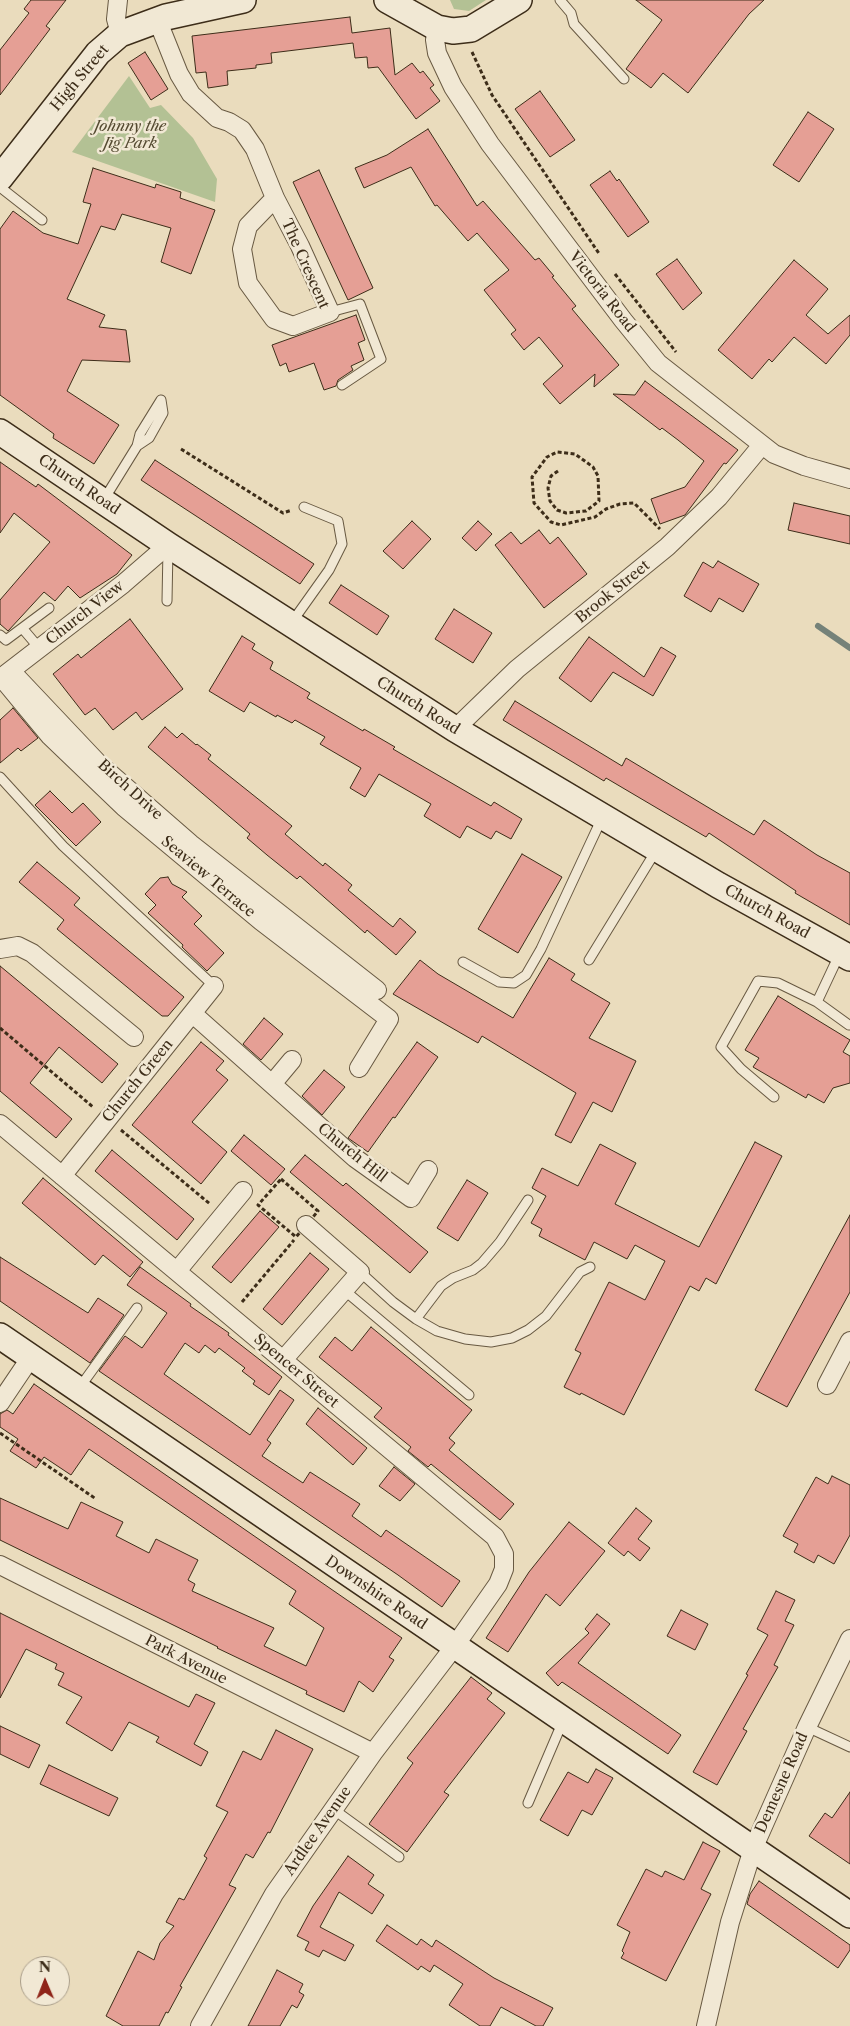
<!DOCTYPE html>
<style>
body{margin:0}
#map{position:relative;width:850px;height:2026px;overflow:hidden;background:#eadcbd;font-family:"Libre Caslon Text",serif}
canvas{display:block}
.north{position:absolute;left:20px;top:1956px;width:50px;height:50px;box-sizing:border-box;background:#f1e8d4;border:1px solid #a99d89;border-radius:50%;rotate:359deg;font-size:14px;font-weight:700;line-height:20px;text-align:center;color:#3d2d19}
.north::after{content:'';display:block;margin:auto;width:18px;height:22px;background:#8f2418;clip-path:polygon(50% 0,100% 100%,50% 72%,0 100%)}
</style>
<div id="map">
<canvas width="850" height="2026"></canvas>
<div class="north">N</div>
</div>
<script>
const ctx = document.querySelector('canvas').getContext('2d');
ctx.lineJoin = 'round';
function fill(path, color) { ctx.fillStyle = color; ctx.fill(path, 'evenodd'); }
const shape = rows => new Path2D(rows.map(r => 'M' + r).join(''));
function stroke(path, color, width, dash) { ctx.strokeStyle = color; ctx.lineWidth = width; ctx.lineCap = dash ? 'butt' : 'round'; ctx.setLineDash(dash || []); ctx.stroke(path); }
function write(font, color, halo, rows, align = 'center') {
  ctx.font = font + ' "Libre Caslon Text",serif'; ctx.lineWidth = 5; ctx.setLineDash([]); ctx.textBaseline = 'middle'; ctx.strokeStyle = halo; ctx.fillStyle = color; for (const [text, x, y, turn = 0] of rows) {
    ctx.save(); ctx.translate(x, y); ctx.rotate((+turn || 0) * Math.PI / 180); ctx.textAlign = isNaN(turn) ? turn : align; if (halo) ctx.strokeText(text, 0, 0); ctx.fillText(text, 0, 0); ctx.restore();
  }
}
fill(shape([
 [450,0,486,0,469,11,454,9],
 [129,76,150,108,161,105,193,138,217,179,215,202,72,152]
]), '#b3c194');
stroke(shape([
 [818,626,850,648]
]), '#758279', 6);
const building = shape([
 [31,0,66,0,46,26,50,29,0,95,0,50,29,13,24,9,31,0],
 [636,0,764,0,749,14,688,93,663,73,651,88,626,69,662,20,636,0],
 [350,17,352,33,390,28,395,75,412,63,420,73,423,71,434,85,430,88,440,101,416,119,378,67,368,68,367,57,355,58,353,43,271,53,272,63,256,65,256,68,227,71,228,85,208,88,206,72,196,73,192,36,350,17],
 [145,52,168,89,151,100,128,63,145,52],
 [540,91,575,140,550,157,515,109,540,91],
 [808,112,834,129,799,182,773,165,808,112],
 [428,129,477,206,483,201,535,260,539,258,554,276,552,277,576,306,572,309,619,365,594,387,595,374,560,404,543,384,563,366,539,337,524,350,511,334,516,330,484,290,509,270,477,233,468,241,437,205,435,206,411,167,364,188,355,168,387,155,428,129],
 [93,168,155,188,156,184,181,192,180,198,215,210,191,274,161,262,171,228,122,214,115,230,101,226,67,299,105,315,99,327,126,330,130,362,82,360,67,391,119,425,94,464,53,438,54,434,0,395,0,229,13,211,43,233,78,244,91,204,83,202,93,168],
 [319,170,373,288,348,300,293,182,319,170],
 [610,171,617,181,619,179,649,222,628,237,590,185,610,171],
 [677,259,702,293,683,310,656,274,677,259],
 [794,260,828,289,806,315,828,334,850,315,850,335,826,364,794,337,772,362,769,359,752,379,718,350,794,260],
 [356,315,365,340,358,343,364,360,351,366,353,370,338,380,336,386,324,390,314,363,289,372,286,363,280,366,272,345,356,315],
 [645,381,738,450,726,464,724,463,685,515,660,524,651,499,685,487,704,461,678,440,662,428,660,430,613,394,635,395,645,381],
 [155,460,314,564,300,584,141,480,155,460],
 [0,462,36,487,38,484,132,555,117,574,80,598,68,586,55,601,44,592,8,631,0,624,0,600,50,542,14,513,0,533,0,462],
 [794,503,850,516,850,544,788,530,794,503],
 [412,521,431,539,403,569,383,551,412,521],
 [478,521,492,534,476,551,462,538,478,521],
 [539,530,550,544,558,537,587,574,544,608,495,545,511,532,521,544,539,530],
 [718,561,759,584,743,612,719,598,711,612,684,596,703,562,713,568,718,561],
 [341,585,389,616,377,635,329,603,341,585],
 [454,609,492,633,473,663,435,639,454,609],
 [130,619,183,689,142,720,136,712,113,730,95,708,85,715,53,674,78,654,81,658,130,619],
 [242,636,255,644,252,649,273,662,270,669,310,693,307,698,363,731,364,729,395,747,393,749,491,806,494,802,522,819,511,839,496,831,491,839,467,826,460,838,424,816,431,804,379,774,365,797,350,788,361,768,320,744,325,737,295,720,292,723,277,715,276,717,250,702,244,712,209,691,242,636],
 [589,637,644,677,661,647,676,656,653,696,613,672,591,702,559,678,589,637],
 [515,701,622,766,626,758,754,835,764,820,817,855,850,873,850,925,795,893,796,891,709,833,706,837,606,778,604,781,503,720,515,701],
 [13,708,38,738,21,751,18,748,0,763,0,720,13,708],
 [165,727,177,738,182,733,196,745,197,744,211,755,208,759,292,826,285,834,323,866,325,863,352,885,348,890,389,924,393,927,400,918,416,932,396,955,367,930,365,933,300,876,297,879,267,855,247,838,250,834,148,747,165,727],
 [50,791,72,813,83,803,101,822,76,846,35,805,50,791],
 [522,854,562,877,518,953,478,929,522,854],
 [37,862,80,898,74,905,184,997,168,1016,162,1016,57,929,64,920,19,882,37,862],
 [168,877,172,884,187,892,182,897,202,916,194,924,224,953,207,971,182,947,183,945,148,913,156,905,145,894,160,878,168,877],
 [549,958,575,974,571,980,610,1003,589,1038,636,1061,612,1112,593,1102,571,1143,555,1135,576,1093,482,1036,478,1043,393,994,420,960,438,974,513,1018,549,958],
 [0,966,118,1064,102,1083,59,1047,30,1083,72,1119,56,1138,0,1091,0,966],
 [778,996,850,1040,843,1052,850,1056,850,1083,833,1088,824,1103,808,1094,806,1098,753,1067,759,1058,745,1050,778,996],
 [264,1018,283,1034,261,1060,243,1044,264,1018],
 [201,1042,224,1061,216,1070,228,1080,192,1122,227,1152,201,1184,132,1125,201,1042],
 [417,1042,438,1057,395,1118,393,1117,368,1152,348,1138,417,1042],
 [324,1070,345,1087,322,1115,302,1096,324,1070],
 [244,1135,285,1169,271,1185,231,1151,244,1135],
 [755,1142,782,1156,716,1284,706,1278,699,1291,690,1286,624,1415,581,1393,580,1395,564,1387,581,1353,575,1350,609,1282,645,1300,665,1261,635,1245,627,1259,594,1242,585,1260,539,1236,542,1229,531,1223,546,1196,532,1188,542,1168,578,1186,600,1144,636,1163,615,1204,699,1247,755,1142],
 [112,1150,194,1219,177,1240,95,1171,112,1150],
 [305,1155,343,1186,346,1183,428,1252,410,1273,290,1172,305,1155],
 [43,1178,143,1262,130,1277,103,1255,95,1265,22,1203,43,1178],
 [467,1180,488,1193,458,1241,437,1228,467,1180],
 [260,1211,279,1227,231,1283,212,1267,260,1211],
 [850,1215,850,1292,787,1407,755,1390,850,1215],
 [310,1253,329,1269,282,1325,263,1309,310,1253],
 [0,1257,88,1313,98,1298,124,1315,90,1363,0,1301,0,1257],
 [140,1267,191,1304,190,1306,229,1333,228,1335,282,1377,269,1395,253,1384,255,1381,242,1371,245,1368,219,1348,215,1353,205,1345,199,1353,185,1343,164,1374,250,1435,280,1390,294,1400,267,1440,271,1443,262,1456,303,1483,310,1472,360,1504,352,1516,381,1537,386,1530,460,1581,442,1607,398,1575,99,1371,125,1336,142,1348,167,1313,127,1285,140,1267],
 [371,1327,472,1410,449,1438,455,1443,449,1450,514,1504,500,1520,431,1464,428,1467,408,1451,411,1447,374,1417,382,1408,319,1357,335,1337,352,1351,371,1327],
 [34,1384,402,1638,389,1657,394,1660,373,1692,359,1681,344,1712,306,1694,307,1691,217,1648,218,1647,0,1540,0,1498,68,1529,81,1502,123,1522,116,1536,149,1553,156,1539,198,1560,188,1580,195,1584,192,1591,274,1628,264,1646,306,1666,324,1628,289,1604,296,1591,89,1449,71,1475,44,1457,36,1468,10,1451,18,1439,0,1427,0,1414,7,1410,13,1414,34,1384],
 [318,1408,367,1448,353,1465,306,1424,318,1408],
 [394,1467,415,1484,400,1501,379,1486,394,1467],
 [832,1476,850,1485,850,1535,834,1564,818,1555,814,1563,794,1552,798,1544,783,1536,816,1477,828,1484,832,1476],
 [636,1508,652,1521,638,1539,650,1548,640,1561,628,1551,624,1556,608,1543,636,1508],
 [569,1522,605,1551,560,1606,546,1594,508,1652,486,1638,529,1572,569,1522],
 [776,1591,795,1600,785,1621,794,1625,774,1665,778,1667,743,1729,747,1731,717,1785,693,1772,748,1675,746,1674,768,1635,757,1629,776,1591],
 [681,1610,708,1624,695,1650,667,1636,681,1610],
 [0,1613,189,1707,196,1694,215,1703,194,1744,208,1752,201,1766,156,1742,159,1737,129,1722,112,1751,66,1723,82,1697,58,1685,64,1673,55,1669,57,1664,26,1649,0,1698,0,1613],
 [597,1614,610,1624,578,1663,681,1735,668,1754,562,1682,558,1686,546,1673,589,1633,585,1629,597,1614],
 [471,1677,492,1693,487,1699,505,1713,444,1792,449,1795,407,1852,369,1824,413,1763,407,1758,471,1677],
 [0,1726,40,1745,29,1768,0,1754,0,1726],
 [276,1730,313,1749,270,1833,268,1832,253,1858,246,1854,229,1885,236,1888,180,1986,182,1987,168,2013,166,2012,159,2026,123,2026,106,2016,138,1951,154,1960,160,1943,174,1926,166,1922,179,1898,184,1900,207,1858,204,1856,228,1812,216,1806,243,1751,261,1760,276,1730],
 [49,1765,118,1798,109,1816,40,1784,49,1765],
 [596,1769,613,1778,592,1815,582,1810,568,1836,540,1820,568,1772,588,1783,596,1769],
 [850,1792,850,1864,809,1836,825,1813,832,1818,850,1792],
 [703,1842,720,1851,701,1889,711,1894,666,1981,621,1958,624,1953,622,1951,630,1932,617,1925,646,1869,662,1877,665,1871,684,1880,703,1842],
 [348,1856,374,1875,368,1884,384,1895,372,1914,339,1892,320,1927,354,1945,345,1961,323,1950,319,1957,305,1950,309,1942,297,1936,313,1906,348,1856],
 [759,1881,850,1945,850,1950,838,1968,747,1904,750,1894,759,1881],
 [387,1925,417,1945,421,1939,432,1947,436,1940,494,1978,553,2008,543,2026,536,2026,501,2007,490,2026,480,2026,449,2005,463,1984,434,1965,430,1972,421,1966,418,1970,376,1941,387,1925],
 [277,1970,303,1984,299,1992,304,1995,297,2008,292,2005,280,2026,248,2026,277,1970]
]);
fill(building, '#e59f95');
stroke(building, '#3d2d19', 1);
const lane = shape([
 [560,0,571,13,574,24,624,79],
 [0,187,42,220],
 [330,312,360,304,381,359,342,385],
 [137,446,140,434,161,400],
 [103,501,137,446,149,438,163,413,161,400],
 [167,601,168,548],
 [292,622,329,570,342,544,338,521,304,507],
 [23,629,40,649],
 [0,635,6,640,49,608],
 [0,777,63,846,214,986],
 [589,960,657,849],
 [463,962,499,982,514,983,526,975,541,949,602,818],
 [817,1002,840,953],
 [774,1097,741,1069,721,1047,758,981,778,983,817,1002,849,1025],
 [360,1272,393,1302,416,1319,437,1331,465,1339,491,1342,512,1338,528,1330,546,1316,580,1272,590,1267],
 [344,1290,469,1395],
 [416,1319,441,1286,453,1278,473,1270,482,1263,500,1242,528,1200],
 [80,1387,137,1308],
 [807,1727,850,1747],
 [528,1803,563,1721],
 [333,1809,399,1857]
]);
const street = shape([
 [118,0,116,19,120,34],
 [157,19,179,74,191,94,217,118,229,122,242,130,255,149,275,198,300,246,330,312,293,326,274,319,248,283,242,249,248,226,275,198],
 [437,28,435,40,437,53,453,87,490,144,623,320,658,363,774,454,804,466,850,479],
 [11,671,98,763,191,844,377,990],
 [2,677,123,584,168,545],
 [2,678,50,736,124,807,261,921,389,1019,359,1068],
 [455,729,517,669,667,547,719,497,762,445],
 [0,949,18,946,32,953,134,1037],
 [193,1014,355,1158,411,1198,428,1170],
 [272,1084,292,1060],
 [0,1124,495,1537,504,1554,504,1569,498,1584,454,1647,373,1753,274,1894,200,2026],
 [62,1176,214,986],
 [177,1271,243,1191],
 [283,1360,360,1272,306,1225],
 [827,1385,850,1341],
 [0,1403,31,1357],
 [0,1565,373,1753],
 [706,2026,730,1922,753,1849,807,1727,850,1639]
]);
const secondary = shape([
 [387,0,437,28,453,31,471,29,519,0],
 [0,178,98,53,120,34,166,17,243,0],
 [0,432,168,545,455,729,718,885,850,958],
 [0,1336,850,1915]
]);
stroke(lane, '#685942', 11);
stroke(street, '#685942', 20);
stroke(secondary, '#3d2d19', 28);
stroke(shape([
 [472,52,492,95,600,255],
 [615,274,676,352],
 [181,449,283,513,292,510],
 [558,471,551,476,548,488,550,501,557,510,566,513,586,511,599,501,598,476,593,467,575,454,557,452,547,457,532,477,534,503,551,522,561,525,595,517,606,509,620,504,634,503,660,529],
 [0,1028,93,1107],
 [121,1130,210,1204],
 [281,1179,318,1211,296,1237,258,1205,281,1179],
 [242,1302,294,1240],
 [0,1433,96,1499]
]), '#3d2d19', 3, [4, 2.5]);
stroke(lane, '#f1e8d4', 9);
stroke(street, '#f1e8d4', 18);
stroke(secondary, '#f1e8d4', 25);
write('15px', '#3d2d19', '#f1e8d4', [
 ["High Street",80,78,-50],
 ["The Crescent",305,264,66],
 ["Victoria Road",602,292,52],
 ["Church Road",79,485,34],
 ["Brook Street",613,592,-39],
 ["Church View",85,613,-38],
 ["Church Road",418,706,32],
 ["Birch Drive",130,790,42],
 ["Seaview Terrace",208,877,40],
 ["Church Road",767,912,29],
 ["Church Green",138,1081,-51],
 ["Church Hill",352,1153,39],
 ["Spencer Street",296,1371,40],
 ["Downshire Road",376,1593,34],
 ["Park Avenue",186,1660,27],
 ["Demesne Road",782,1783,-66],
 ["Ardlee Avenue",318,1831,-55]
]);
write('italic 15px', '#554b32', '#f1e8d4', [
 ["Johnny the",130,127],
 ["Jig Park",130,144]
]);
</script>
